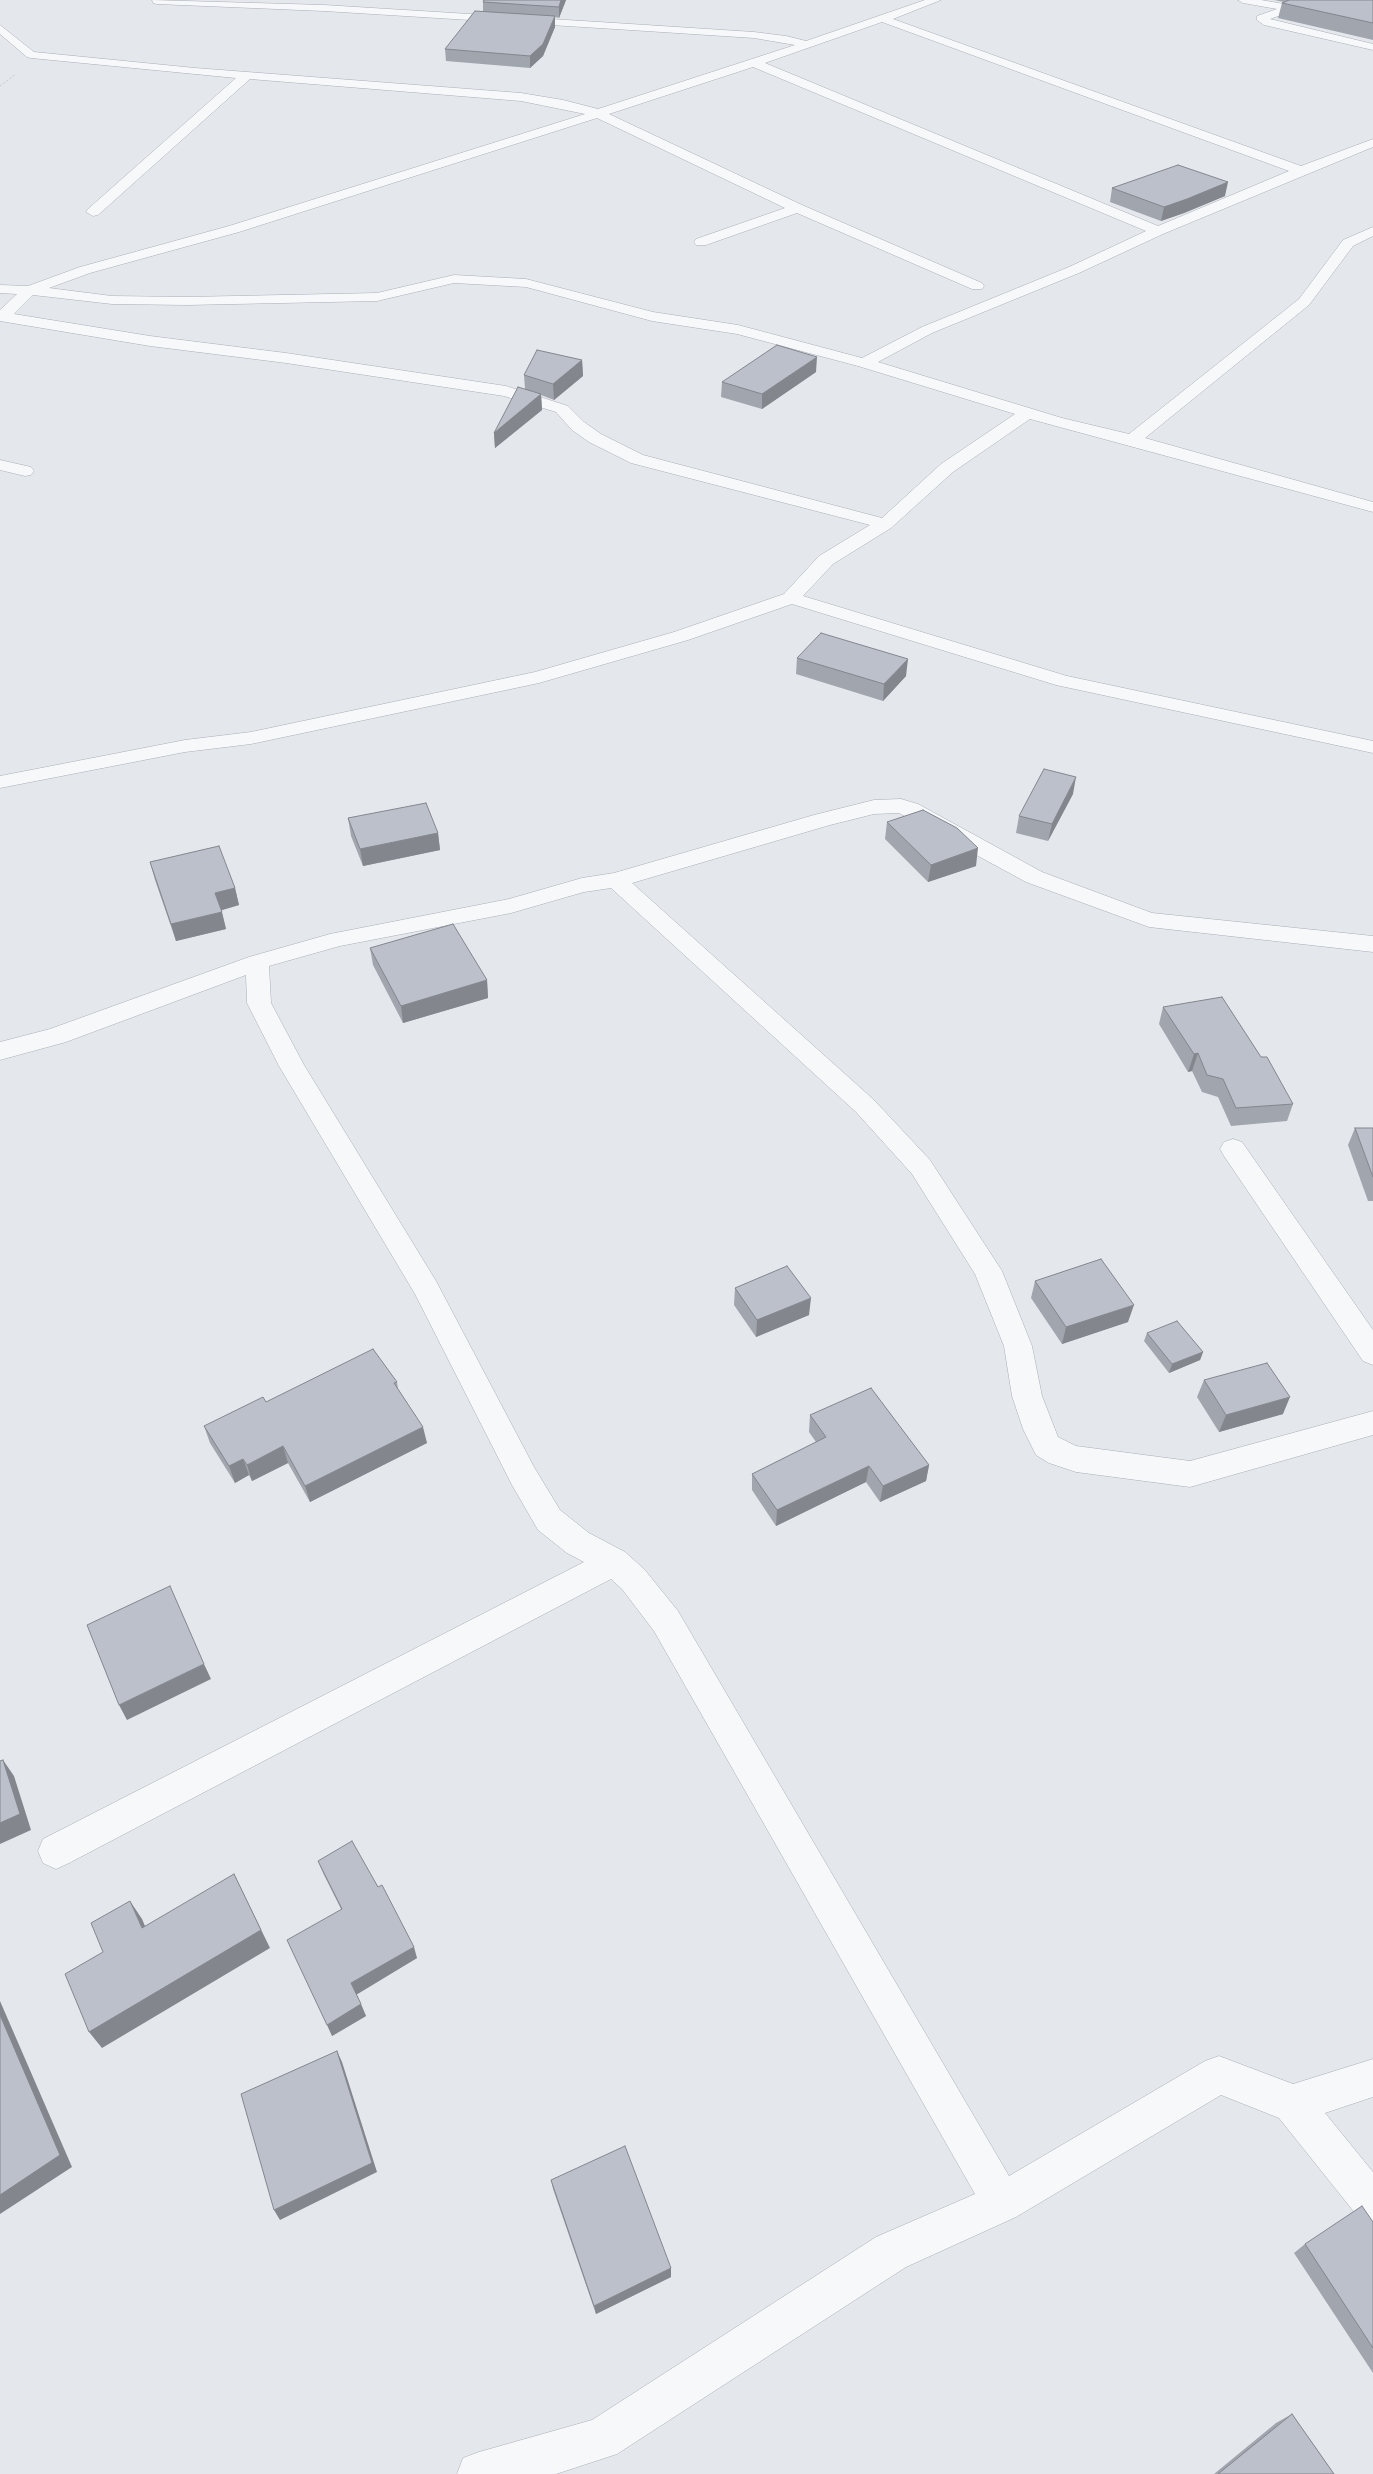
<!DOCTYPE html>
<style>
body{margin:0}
canvas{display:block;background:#e4e7ec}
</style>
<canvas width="1373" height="2474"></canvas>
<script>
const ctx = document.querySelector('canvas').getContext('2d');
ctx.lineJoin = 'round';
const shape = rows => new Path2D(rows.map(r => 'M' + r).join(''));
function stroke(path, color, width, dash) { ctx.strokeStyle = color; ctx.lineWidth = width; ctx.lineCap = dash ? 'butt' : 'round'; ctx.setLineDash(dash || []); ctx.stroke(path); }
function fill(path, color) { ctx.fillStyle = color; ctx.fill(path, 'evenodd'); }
const street = shape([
 [152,0,324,5,615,23,754,32,786,36,806,41,925,0,941,0,893,19,1301,166,1373,139,1373,147,1163,234,1079,273,932,333,878,362,1062,418,1129,434,1299,299,1343,240,1373,227,1373,236,1353,246,1309,305,1145,438,1373,502,1373,512,1030,419,953,472,891,528,833,564,803,596,1067,676,1373,741,1373,753,1056,685,792,604,688,640,539,683,251,744,185,752,0,788,0,776,185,740,251,732,535,672,674,632,784,594,819,556,870,525,631,463,589,442,572,430,556,412,504,396,286,363,150,346,0,321,0,310,17,294,0,293,0,285,28,286,80,267,229,226,585,114,521,101,250,79,98,215,93,216,86,212,88,209,236,78,31,58,27,57,0,34,0,25,34,52,195,68,521,93,563,100,598,109,795,45,754,38,615,29,324,11,157,4,153,3,152,0],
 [882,22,1289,171,1158,226,765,63,882,22],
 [753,67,1146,231,1069,267,922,327,862,358,738,325,653,312,526,279,454,275,377,293,187,297,112,296,49,288,90,273,239,232,597,118,785,208,696,239,694,242,696,245,706,245,797,213,972,289,982,289,984,286,982,283,802,205,609,114,753,67],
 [454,283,526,287,652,321,737,334,858,366,1015,414,941,464,882,518,643,455,601,434,584,422,568,406,506,386,286,353,150,336,14,314,33,295,112,304,187,305,377,301,454,283],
 [1238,0,1261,0,1290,5,1307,0,1323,0,1270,19,1373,44,1373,50,1264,25,1257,20,1257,16,1277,9,1243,3,1238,0],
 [0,460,31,467,34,471,31,475,25,476,0,470,0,460],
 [901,799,918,804,1042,872,1152,913,1373,936,1373,952,1149,927,1026,882,899,813,874,814,830,825,632,883,874,1100,930,1160,1002,1271,1032,1346,1042,1396,1058,1437,1076,1446,1190,1461,1373,1411,1373,1435,1190,1487,1076,1472,1049,1463,1036,1455,1023,1429,1012,1396,1004,1346,975,1274,912,1174,856,1112,611,888,584,892,511,913,340,946,269,966,271,1003,304,1065,436,1281,534,1467,560,1510,589,1533,625,1552,644,1569,678,1611,1009,2176,1205,2061,1219,2056,1293,2084,1373,2059,1373,2097,1325,2113,1373,2172,1373,2224,1359,2218,1279,2118,1221,2095,1016,2217,906,2267,617,2454,556,2474,457,2474,463,2458,479,2452,592,2420,876,2237,975,2194,654,1631,622,1589,611,1579,69,1863,56,1869,43,1863,38,1851,43,1839,584,1562,567,1553,538,1530,512,1485,415,1294,279,1066,247,1003,246,975,66,1042,0,1060,0,1042,50,1029,249,957,330,934,509,899,582,878,614,873,814,815,874,800,901,799],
 [1233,1139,1242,1142,1373,1330,1373,1365,1363,1361,1224,1156,1220,1149,1224,1142,1233,1139]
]);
stroke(street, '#a9aeb7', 1);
stroke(shape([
 [0,86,16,74]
]), '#c2c5cb', 1, [2, 2]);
fill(street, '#f7f8fa');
fill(shape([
 [566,0,559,18,555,17,555,27,543,56,530,68,446,61,445,49,483,12,483,2],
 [1274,0,1373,0,1373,40,1278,18,1282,3,1284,2],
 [1112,188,1225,196,1184,213,1161,221,1110,202],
 [582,360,583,376,554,400,541,395,542,410,495,448,494,433,525,389,524,375],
 [816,372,762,409,721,397,722,382],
 [797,658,906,676,883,701,796,674],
 [1073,794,1048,841,1016,833,1019,816],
 [348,818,438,833,440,850,363,866,351,836],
 [887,822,976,866,928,882,885,839],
 [150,862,235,888,239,905,221,910,226,929,176,941,155,880],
 [370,948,487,980,488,998,403,1023,373,965],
 [1163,1007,1261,1057,1293,1104,1287,1121,1231,1126,1218,1097,1202,1092,1192,1071,1188,1072,1159,1024],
 [1355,1128,1373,1128,1373,1201,1368,1201,1348,1145],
 [1035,1281,1128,1322,1062,1344,1031,1298],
 [735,1288,809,1315,756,1337,734,1305],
 [1147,1333,1203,1352,1200,1360,1169,1373,1144,1341],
 [1204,1380,1283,1414,1219,1432,1197,1397],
 [397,1382,398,1389,427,1443,310,1502,288,1463,252,1481,249,1475,235,1483,210,1443,204,1426,266,1402],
 [810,1415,929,1465,926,1481,880,1502,866,1482,776,1526,752,1490,752,1474,816,1442,809,1432],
 [318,1861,417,1958,356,1994,366,2016,332,2036,341,1909,323,1873],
 [551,2180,671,2268,671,2277,596,2314,553,2189],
 [1373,2222,1373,2373,1294,2253,1305,2244],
 [1292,2414,1334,2474,1214,2474,1276,2423]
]), '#a1a5ae');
fill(shape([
 [561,0,566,0,559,18,559,7],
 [555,16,555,27,543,56,530,68,530,56],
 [1228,182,1225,196,1184,213,1161,221,1164,207],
 [817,357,816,372,762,409,762,394],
 [582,360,583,376,554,400,553,384],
 [541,394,542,410,495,448,494,433],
 [908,659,906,676,883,701,884,684],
 [1076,777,1073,794,1048,841,1052,824],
 [438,833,440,850,363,866,360,849],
 [978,848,976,866,928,882,931,865],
 [235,888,239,905,219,911,215,893],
 [222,912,226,929,176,941,171,924],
 [487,980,488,998,403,1023,401,1006],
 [1198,1053,1192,1071,1188,1072,1194,1054],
 [811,1298,809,1315,756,1337,757,1320],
 [1134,1305,1128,1322,1062,1344,1066,1327],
 [1203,1352,1200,1360,1169,1373,1172,1364],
 [1290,1397,1283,1414,1219,1432,1226,1415],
 [423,1427,427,1443,310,1502,305,1486],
 [283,1446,288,1463,252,1481,247,1465],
 [243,1459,249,1475,235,1483,229,1466],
 [929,1465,926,1481,880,1502,883,1486],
 [869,1466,866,1482,776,1526,777,1510],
 [204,1664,211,1679,127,1720,119,1705],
 [3,1760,14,1776,31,1830,0,1844,0,1823],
 [234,1874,270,1948,102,2048,89,2032],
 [130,1901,142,1919,154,1947,142,1928],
 [414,1947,417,1958,356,1995,351,1983],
 [0,2001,72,2167,0,2214],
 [361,2004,366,2016,332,2036,327,2025],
 [337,2051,342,2062,377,2172,280,2220,274,2210],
 [671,2268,671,2277,596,2314,594,2306]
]), '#83868d');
const building = shape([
 [484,0,561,0,559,7,483,2,484,0],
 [1289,0,1373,0,1373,23,1282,3,1289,0],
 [475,11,555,16,543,44,530,56,445,49,475,11],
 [1178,165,1228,182,1187,199,1164,207,1112,188,1178,165],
 [777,345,817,357,762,394,722,382,777,345],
 [537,350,582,360,553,384,524,375,537,350],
 [518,387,541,394,494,433,518,387],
 [821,633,908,659,884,684,797,658,821,633],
 [1044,769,1076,777,1052,824,1019,816,1044,769],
 [426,803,438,833,360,849,348,818,426,803],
 [923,810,957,828,978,848,931,865,887,822,923,810],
 [219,846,235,888,215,893,222,912,171,924,150,862,219,846],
 [453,924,487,980,401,1006,370,948,453,924],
 [1222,997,1261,1057,1267,1057,1293,1104,1236,1108,1223,1079,1207,1075,1198,1053,1194,1054,1163,1007,1222,997],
 [1355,1128,1373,1128,1373,1177,1355,1128],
 [1101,1259,1134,1305,1066,1327,1035,1281,1101,1259],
 [787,1266,811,1298,757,1320,735,1288,787,1266],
 [1177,1321,1203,1352,1172,1364,1147,1333,1177,1321],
 [373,1349,397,1382,394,1383,423,1427,305,1486,283,1446,247,1465,243,1459,229,1466,204,1426,263,1397,266,1402,373,1349],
 [1267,1363,1290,1397,1226,1415,1204,1380,1267,1363],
 [871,1388,929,1465,883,1486,869,1466,777,1510,752,1474,826,1437,810,1415,871,1388],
 [170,1586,204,1664,119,1705,87,1625,170,1586],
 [3,1760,20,1814,0,1823,0,1761,3,1760],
 [352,1841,378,1887,382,1885,414,1947,351,1983,361,2004,327,2025,287,1940,342,1909,318,1861,352,1841],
 [234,1874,261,1930,89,2032,65,1974,103,1952,91,1923,130,1901,142,1928,234,1874],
 [0,2015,60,2155,0,2195,0,2015],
 [337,2051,372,2163,274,2210,241,2094,337,2051],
 [625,2146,671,2268,594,2306,551,2180,625,2146],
 [1362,2206,1373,2222,1373,2348,1305,2244,1362,2206],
 [1292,2414,1334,2474,1218,2474,1292,2414]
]);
fill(building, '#bbc0ca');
stroke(building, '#83868d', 1);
</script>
